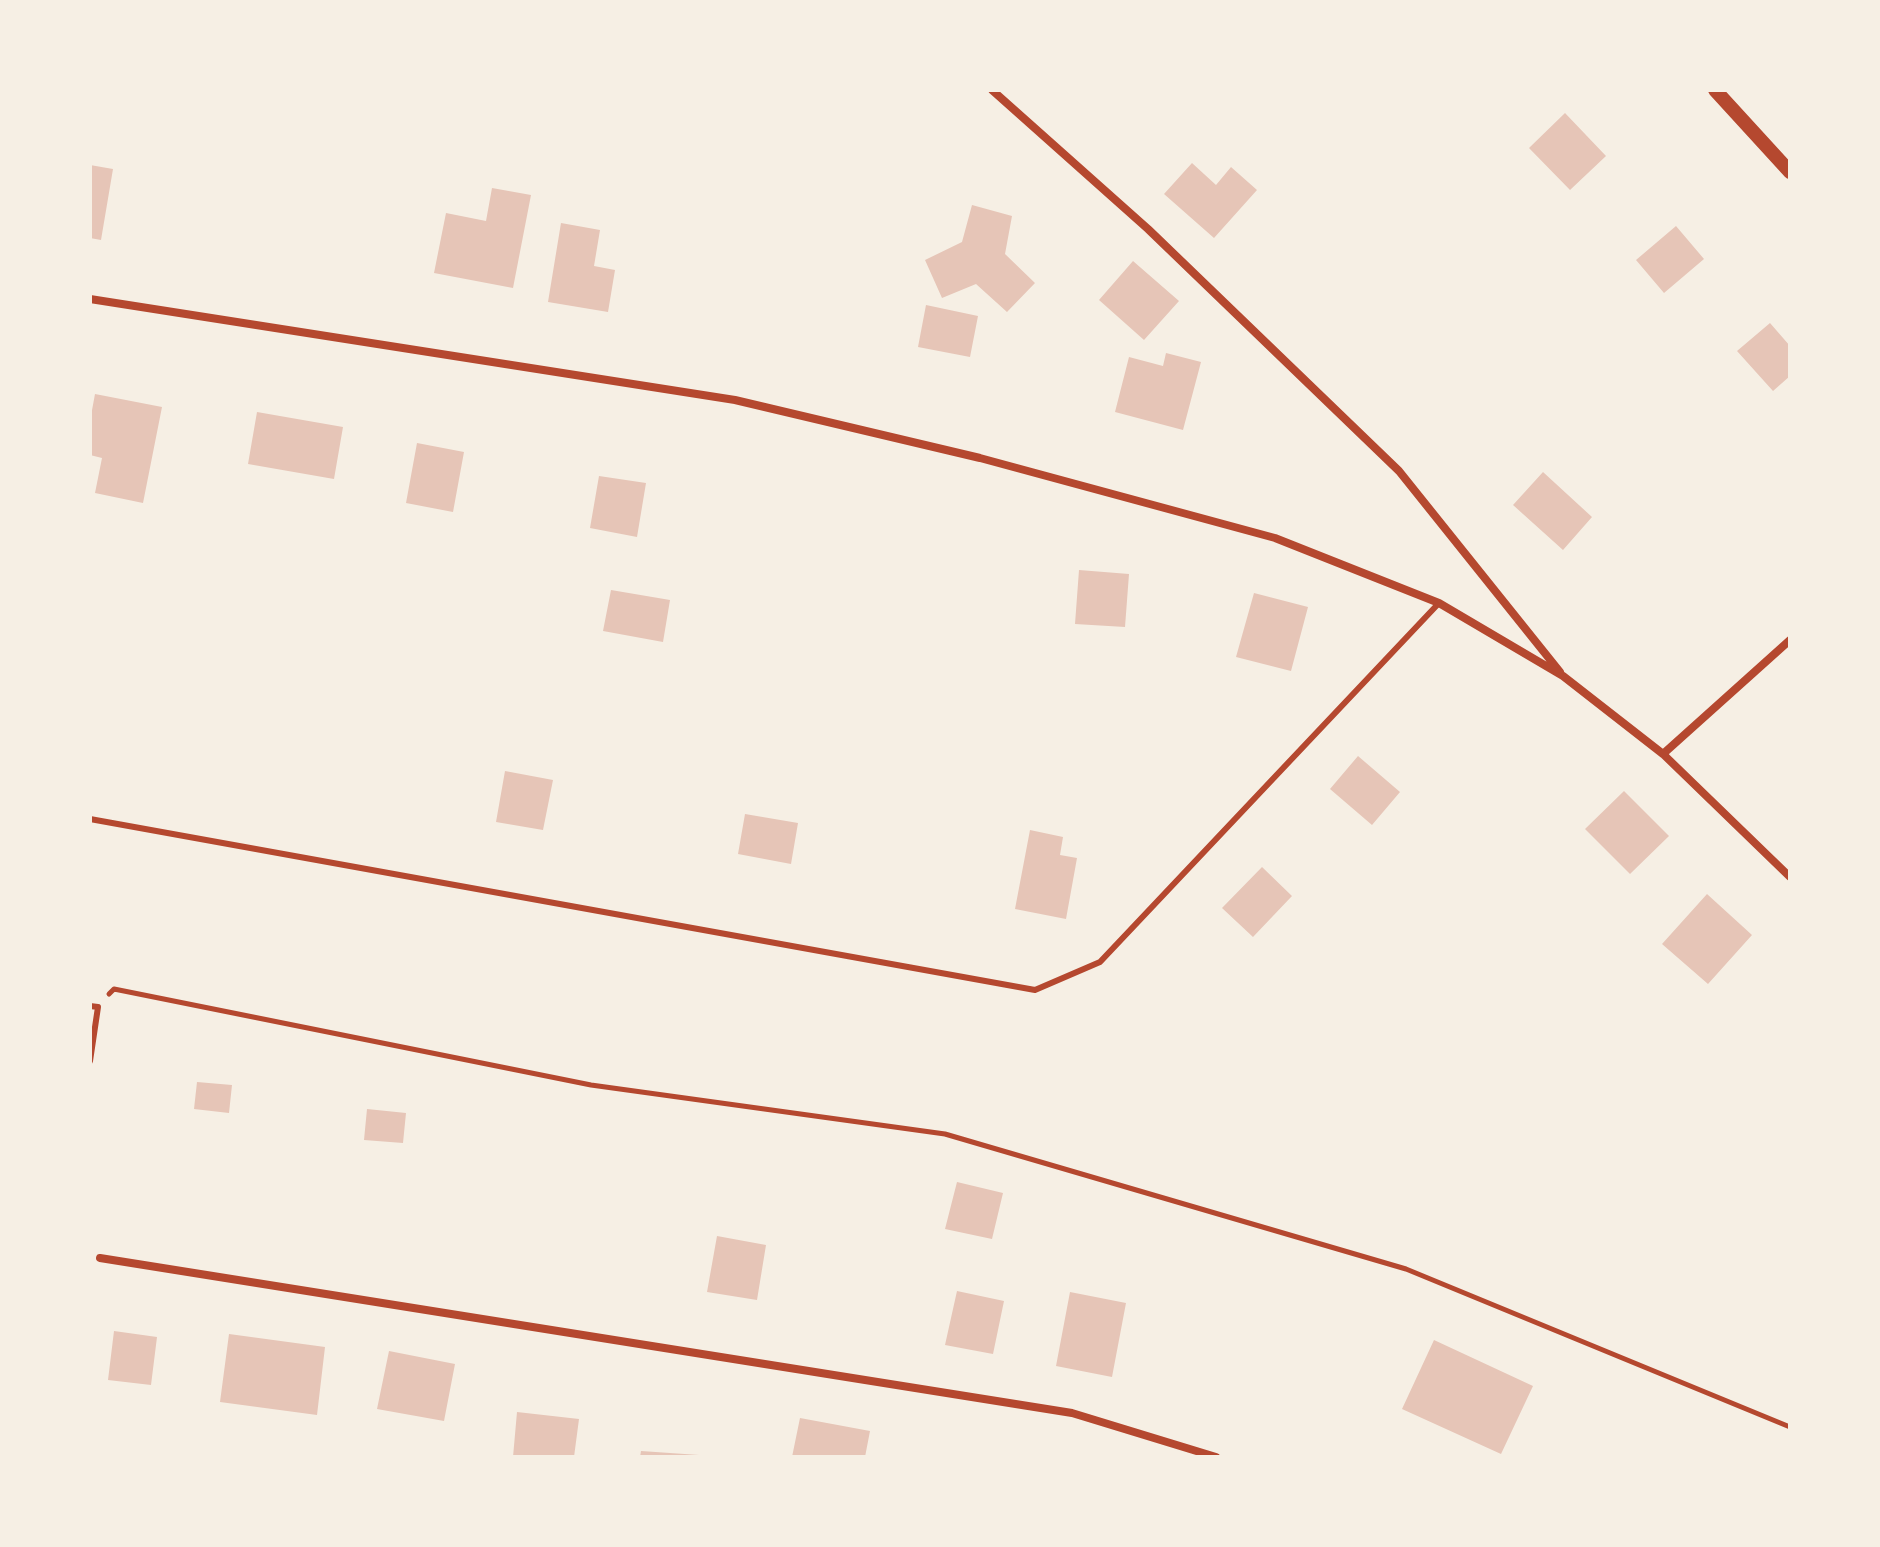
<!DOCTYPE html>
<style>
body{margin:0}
#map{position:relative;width:1880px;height:1547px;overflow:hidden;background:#f6efe4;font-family:"Sofia Sans Condensed",sans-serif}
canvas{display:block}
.frame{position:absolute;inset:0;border:92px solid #f6efe4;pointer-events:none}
</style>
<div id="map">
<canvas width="1880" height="1547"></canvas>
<div class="frame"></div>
</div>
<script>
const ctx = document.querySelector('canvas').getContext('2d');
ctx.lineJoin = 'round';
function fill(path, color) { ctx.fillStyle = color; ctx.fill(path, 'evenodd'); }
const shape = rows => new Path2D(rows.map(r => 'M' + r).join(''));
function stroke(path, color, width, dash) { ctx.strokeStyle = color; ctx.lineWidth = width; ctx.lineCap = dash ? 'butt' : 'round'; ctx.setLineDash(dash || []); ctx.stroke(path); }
fill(shape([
 [1565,113,1606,156,1570,190,1529,148],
 [1192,163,1216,185,1231,167,1257,190,1214,238,1164,194],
 [90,165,113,169,101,240,90,238],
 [492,188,531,195,513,288,434,273,446,213,486,221],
 [972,205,1012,216,1005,254,1035,283,1007,312,976,284,942,298,925,260,962,242],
 [561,223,600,230,594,266,615,270,608,312,548,302],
 [1676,226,1704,259,1664,293,1636,260],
 [1133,261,1179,301,1144,340,1099,300],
 [926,305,978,316,970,357,918,347],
 [1770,323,1790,346,1790,376,1773,391,1737,351],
 [1166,353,1201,362,1183,430,1115,412,1129,357,1163,366],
 [95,394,162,407,143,503,95,493,102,458,90,455,90,421],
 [257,412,343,427,334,479,248,464],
 [417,443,464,452,453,512,406,503],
 [1543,472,1592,517,1563,550,1513,505],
 [599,476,646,483,637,537,590,528],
 [1079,570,1129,574,1125,627,1075,624],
 [611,590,670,600,663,642,603,631],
 [1254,593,1308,607,1291,671,1236,657],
 [1358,756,1400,792,1372,825,1330,789],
 [505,771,553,780,543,830,496,822],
 [1624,791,1669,836,1630,874,1585,829],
 [745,814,798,823,791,864,738,854],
 [1030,830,1063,837,1060,855,1077,858,1066,919,1015,909],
 [1262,867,1292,896,1253,937,1222,908],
 [1707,894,1752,935,1708,984,1662,944],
 [197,1082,232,1085,229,1113,194,1109],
 [367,1109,406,1113,403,1143,364,1140],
 [957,1182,1003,1193,992,1239,945,1229],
 [717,1236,766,1245,757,1300,707,1292],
 [957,1291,1004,1301,993,1354,945,1345],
 [1070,1292,1126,1303,1112,1377,1056,1366],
 [114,1331,157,1337,151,1385,108,1380],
 [229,1334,325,1347,317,1415,220,1402],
 [1434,1340,1533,1386,1501,1454,1402,1409],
 [389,1351,455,1364,444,1421,377,1409],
 [517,1412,579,1419,574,1457,513,1457],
 [800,1418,870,1431,865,1457,792,1457],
 [641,1451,699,1455,699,1457,640,1457]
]), '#e6c5b7');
stroke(shape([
 [109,994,114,989,591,1085,945,1134,1406,1269,1790,1427]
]), '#b5482f', 5);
stroke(shape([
 [90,819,1035,990,1100,962,1439,603],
 [90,1006,98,1007,90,1061]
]), '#b5482f', 6);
stroke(shape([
 [992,90,1148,229,1399,471,1560,672],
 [90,299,735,400,980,458,1275,538,1439,603,1563,676,1663,754,1790,640],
 [1663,754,1790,877],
 [100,1258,1072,1413,1216,1457]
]), '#b5482f', 8);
stroke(shape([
 [1715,90,1790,172]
]), '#b5482f', 14);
</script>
